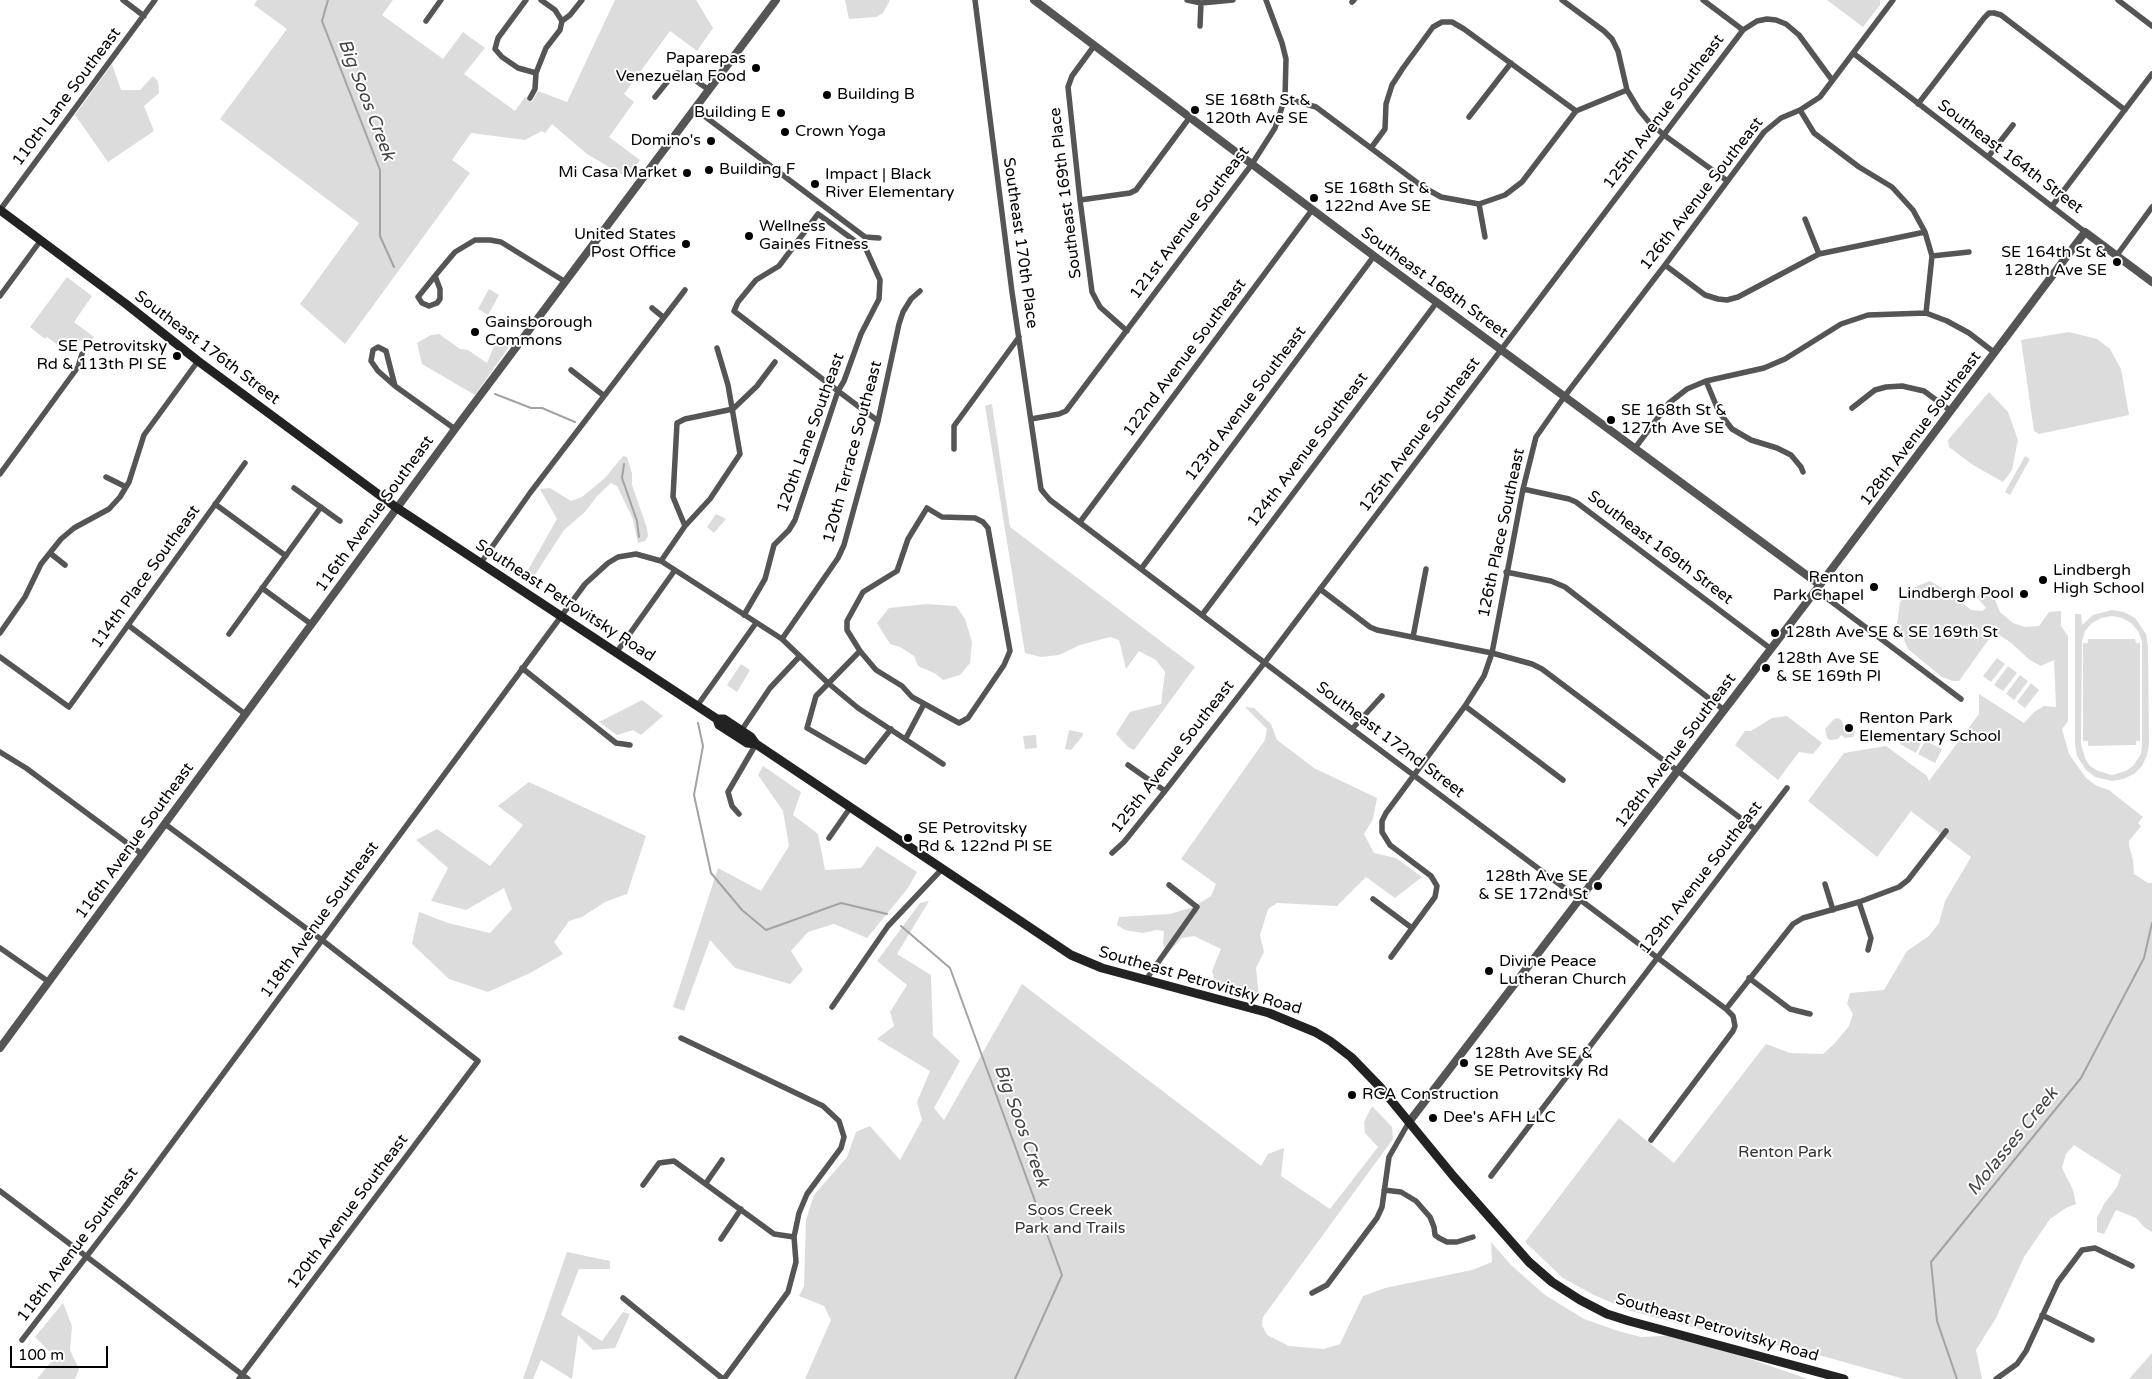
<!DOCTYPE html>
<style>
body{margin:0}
#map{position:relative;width:2152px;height:1379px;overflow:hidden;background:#fff;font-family:"Varela Round",sans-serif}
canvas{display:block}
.scale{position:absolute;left:10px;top:1346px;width:98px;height:22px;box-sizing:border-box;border:2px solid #000;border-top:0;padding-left:6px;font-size:15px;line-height:18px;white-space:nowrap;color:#000;-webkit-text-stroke:4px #fff;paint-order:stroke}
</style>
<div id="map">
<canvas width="2152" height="1379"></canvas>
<div class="scale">100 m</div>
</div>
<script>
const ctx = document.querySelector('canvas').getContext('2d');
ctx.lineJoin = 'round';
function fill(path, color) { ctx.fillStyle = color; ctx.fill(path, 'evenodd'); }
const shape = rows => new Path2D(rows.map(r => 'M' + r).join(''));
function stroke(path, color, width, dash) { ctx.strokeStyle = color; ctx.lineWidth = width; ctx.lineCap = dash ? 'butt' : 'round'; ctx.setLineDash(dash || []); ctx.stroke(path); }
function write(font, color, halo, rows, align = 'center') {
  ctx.font = font + ' "Varela Round",sans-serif'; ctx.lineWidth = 4; ctx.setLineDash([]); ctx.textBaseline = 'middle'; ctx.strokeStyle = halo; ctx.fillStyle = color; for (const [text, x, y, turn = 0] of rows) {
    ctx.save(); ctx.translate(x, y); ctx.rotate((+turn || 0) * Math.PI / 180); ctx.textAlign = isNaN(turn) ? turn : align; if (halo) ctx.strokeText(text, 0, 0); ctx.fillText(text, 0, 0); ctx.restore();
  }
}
fill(shape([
 [257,0,393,0,382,15,443,59,463,32,485,48,464,74,515,111,525,97,532,102,538,91,567,102,615,0,696,0,713,28,697,51,670,31,624,94,634,102,609,137,640,160,628,178,587,154,552,124,545,133,542,131,525,140,471,133,452,160,470,173,345,344,300,304,359,223,220,119,287,29,254,5],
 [845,0,890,0,883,13,876,17,849,19],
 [1827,0,1880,0,1880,5,1863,27],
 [112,64,121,90,140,90,153,76,158,81,159,93,144,106,154,131,108,162,75,115],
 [67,277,92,296,74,322,94,337,90,342,85,340,76,342,72,345,69,353,47,337,45,339,30,327],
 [489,289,499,295,488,315,478,309],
 [2069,332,2097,339,2110,349,2121,369,2129,415,2039,434,2034,431,2021,340],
 [439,334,460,349,468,350,487,363,495,343,501,338,504,336,510,345,475,395,422,364,417,343,431,335],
 [1989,392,2008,412,2018,440,2012,470,2003,482,1973,465,1949,447,1948,440],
 [992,404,1010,527,1195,667,1134,750,1128,747,1116,734,1130,712,1161,704,1165,672,1156,660,1139,651,1126,669,1119,640,1110,637,1080,645,1059,655,1041,657,1025,653,985,406],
 [623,456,627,457,632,473,632,485,647,528,648,536,645,541,638,543,633,519,617,486,611,483,597,496,585,512,564,530,531,581,524,577,557,519,540,489,550,488,571,501,582,497,605,478],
 [2025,456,2030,459,2010,495,2005,492],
 [716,514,726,519,714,533,707,527],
 [1930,581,1950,593,1971,610,1982,611,1986,608,1977,597,1984,589,1993,595,2000,612,2013,623,2025,627,2039,626,2049,612,2061,611,2061,626,2068,636,2068,721,2062,729,2069,754,2086,778,2097,786,2109,790,2143,817,2138,823,2141,826,2129,841,2129,845,2133,860,2134,874,2148,883,2152,883,2152,1232,2145,1228,2136,1218,2116,1210,2104,1234,2097,1232,2097,1218,2104,1204,2117,1187,2121,1175,2074,1145,2066,1154,2062,1168,2073,1190,2076,1204,2066,1208,2050,1219,2024,1257,1996,1318,1976,1350,1982,1379,1904,1379,1826,1357,1742,1337,1740,1340,1631,1311,1594,1295,1563,1278,1525,1242,1619,1118,1674,1163,1766,1044,1790,1053,1823,1054,1835,1043,1849,1026,1853,1014,1847,1004,1850,993,1884,990,1907,951,1929,936,1939,923,1945,901,1971,857,1911,811,1877,857,1808,801,1844,753,1886,746,1927,776,1929,781,1979,714,1979,694,2024,723,2034,712,2044,706,2056,707,2054,660,2041,666,2030,660,2010,642,1994,632,1959,681,1953,681,1942,677,1908,649,1897,624,1900,602,1915,587],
 [926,604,956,606,965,619,972,642,970,663,960,675,943,680,936,674,918,666,914,656,900,647,890,644,877,623,889,608],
 [2112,610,2124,612,2135,618,2146,634,2148,646,2149,744,2147,755,2142,766,2134,774,2123,779,2112,781,2095,777,2086,770,2077,756,2075,744,2075,614,2081,614,2082,625,2093,615],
 [2112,616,2122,618,2131,623,2138,631,2142,641,2142,744,2141,754,2133,766,2126,771,2112,775,2098,771,2090,766,2085,758,2081,744,2082,641,2085,631,2092,623,2101,618],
 [2088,639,2135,639,2136,643,2140,643,2140,741,2136,741,2136,745,2088,746,2088,741,2083,741,2083,643,2088,643],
 [1997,658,2005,664,1991,682,1983,676],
 [741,664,750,670,737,692,727,685],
 [2008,666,2017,673,2003,691,1994,685],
 [2020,675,2028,681,2014,700,2006,694],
 [2031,683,2039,690,2025,708,2017,702],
 [642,700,663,716,641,735,633,730,617,735,599,722],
 [1245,707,1254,708,1271,724,1277,740,1314,768,1377,798,1373,819,1364,834,1374,853,1396,858,1422,877,1395,898,1366,877,1337,906,1277,903,1268,909,1260,935,1264,952,1256,968,1259,997,1217,987,1212,971,1221,949,1194,936,1182,938,1168,953,1163,944,1164,931,1156,930,1143,933,1125,930,1117,925,1119,917,1170,914,1193,907,1211,896,1216,884,1181,859,1265,740,1267,729],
 [1787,716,1822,743,1813,754,1799,752,1778,780,1735,745,1745,731,1751,731,1772,718],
 [1839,718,1842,721,1843,725,1851,724,1854,726,1855,733,1853,737,1845,738,1841,735,1838,739,1830,740,1827,738,1825,729,1834,719],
 [1069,730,1083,733,1082,737,1071,750,1065,749],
 [1906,731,1923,739,1916,753,1900,744],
 [1036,735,1037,748,1025,749,1023,736],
 [1925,741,1942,749,1935,763,1918,754],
 [763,766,801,792,793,815,818,834,825,870,861,868,877,846,917,872,908,888,867,938,834,924,808,932,791,951,803,970,790,984,735,968,710,940,684,1011,673,1007,718,868,761,891,789,846,783,811,758,775],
 [529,782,646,836,627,894,605,902,582,917,569,921,554,942,563,954,530,973,488,992,449,979,412,944,419,912,448,923,490,933,512,909,504,888,466,910,431,901,448,868,416,840,437,829,490,866,523,825,498,806],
 [929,901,897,954,931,975,933,1036,960,1061,934,1108,944,1120,1022,984,1261,1166,1268,1154,1284,1148,1281,1176,1330,1209,1378,1147,1365,1133,1364,1122,1372,1106,1392,1127,1393,1139,1263,1317,1262,1325,1267,1335,1289,1346,1324,1349,1340,1344,1363,1296,1385,1288,1472,1270,1492,1262,1491,1242,1511,1265,1545,1295,1584,1319,1618,1331,1641,1337,1681,1335,1808,1379,805,1379,831,1320,824,1306,799,1296,804,1286,806,1220,814,1195,847,1157,856,1132,870,1126,900,1160,922,1120,917,1102,930,1071,877,1039,894,1026,890,1012,907,985,877,961,920,903],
 [567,1252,610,1261,610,1269,579,1269,561,1315,602,1341,623,1312,630,1314,615,1348,593,1350,578,1335,572,1379,541,1360,533,1379,523,1379],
 [63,1303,72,1326,70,1350,79,1369,75,1379,37,1379,55,1357,35,1337],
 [2152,1353,2152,1379,2129,1379]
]), '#dcdcdc');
stroke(shape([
 [328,0,322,21,380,170,380,236,394,267],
 [495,394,531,408,542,408,575,422],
 [624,464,622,478,637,521,639,537],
 [698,723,703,746,694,795,711,873,742,910,766,930,841,903,887,914],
 [901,926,950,968,1062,1275,1015,1379],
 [1957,1379,1937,1321,1931,1262,2081,1078,2144,958,2152,923]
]), '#a3a3a3', 2);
stroke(shape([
 [123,0,144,16],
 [526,0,498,38,495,49,502,57,518,68,536,73],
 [541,0,555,10,562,21],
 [975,0,1012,292,1041,489,1044,493,1050,500,1352,729,1726,1009],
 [1187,0,1201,3,1233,0],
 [1562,0,1604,31,1612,39,1618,51,1627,90,1639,110,1649,122,1664,135,1726,180],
 [1703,0,1743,30],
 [2118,0,2152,26],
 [1352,2,1354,0],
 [426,21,441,0],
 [1200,26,1201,3],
 [1094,46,1072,76,1068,87,1080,200,1092,292,1100,307,1127,331],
 [1853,53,2085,232],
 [655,97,672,76,677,73,688,75,709,90],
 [530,98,535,89,536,73,546,48,560,30,562,21,570,15,582,0],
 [1285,98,1316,107,1423,187,1441,197,1479,204,1505,195,1522,182,1576,111,1627,90],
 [1918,104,1984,18,1989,13,1994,13,2001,15,2125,110],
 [695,109,865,237,879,238],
 [1800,110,1814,133,1859,167,1892,187,1913,210,1925,232,1932,256,1926,313],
 [1469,117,1511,63],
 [1371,148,1385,129,1386,104,1392,85,1403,68,1433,27,1442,22,1452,22,1464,29,1576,111],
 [1988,157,2013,125],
 [1080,200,1130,193,1136,190,1190,117],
 [1479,204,1485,237],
 [2052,206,2152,74],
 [0,210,155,0],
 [1805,219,1819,254],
 [2117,255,2152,207],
 [1932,256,1969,252],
 [1665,265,1705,295,1718,299,1727,300,1738,297,1819,254,1925,232],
 [435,276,440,289,440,299,437,303,429,306,422,303,418,297,439,271,455,252,475,240,490,240,501,242,564,281],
 [0,296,41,240],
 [652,308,663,317],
 [571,370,603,395],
 [1706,381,1719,412,1732,429,1751,440,1777,448,1791,455,1801,467,1803,472],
 [395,386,378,371,371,361,373,350,378,347,386,351,395,386,455,429],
 [1852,408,1875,390,1886,387,1902,386,1924,391,1951,411],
 [1031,419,1059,414,1066,411,1252,164,1275,128,1285,98,1286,59,1282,43,1266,0],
 [1635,448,1669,403,1687,389,1706,381,1764,368,1785,359,1841,324,1868,315,1926,313,1947,321,1969,333,1995,353],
 [954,449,954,426,1019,337],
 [0,474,78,367,82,354],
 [106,477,126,487],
 [294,488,340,521],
 [1523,489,1569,499,1576,502,1771,649],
 [215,504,286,556],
 [1080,522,1312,210],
 [685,526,673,497,677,423,685,419,733,409,757,386,775,362],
 [50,553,65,565],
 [661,561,685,526,710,499,740,454,728,385,717,348],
 [480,564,530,493,685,290],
 [1141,569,1374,256],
 [1506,572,1551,581,1565,587,1724,710],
 [262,588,311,624],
 [1320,589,1370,627,1377,630,1492,653,1532,664,1542,669,1755,829],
 [1816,590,1961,699],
 [744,615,765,579,774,545,789,530,795,520,838,391,844,381,861,334,879,299,880,280,866,249,818,214,779,266,756,280,738,302,734,311,838,391,878,421],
 [1202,615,1437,302],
 [128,625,245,714],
 [0,633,25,597,41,564,61,539,74,528,109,509,120,497,129,482,144,435,198,361],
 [229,634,321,507],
 [1413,637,1426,569],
 [782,639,838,558,844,545,878,421,899,324,903,312,911,299,920,291],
 [860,651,876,670,902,686,912,697,959,723,968,718,1004,665,1010,651,988,528,983,522,975,518,942,517,927,508,908,539,897,571,863,592,847,621,847,630,860,651,816,696,807,728,865,762,891,729],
 [616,653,675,570],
 [0,657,69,707,245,463],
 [522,668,616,743,630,745],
 [697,706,756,623],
 [1465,706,1563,780],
 [1352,729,1382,696],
 [741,731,770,688,800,656],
 [906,738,924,704],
 [0,752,26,768,142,854],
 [1128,765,1165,791],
 [739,814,732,806,728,792,756,744],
 [165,824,322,940,478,1061,239,1379],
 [829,838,850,808],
 [1112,853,1124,842,1165,791,1265,662,1743,30,1757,21,1767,19,1776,20,1786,24,1799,35,1832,80],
 [1825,884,1833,910],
 [1373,899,1412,928],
 [1859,902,1871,938,1868,950],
 [0,948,49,982],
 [1391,957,1435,897,1437,886,1431,876,1390,845,1382,832,1382,821,1386,813,1465,706,1484,676,1492,653,1523,489,1536,437,1564,397,1665,265,1764,132,1781,118,1800,110,1820,97,1893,0],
 [1749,978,1790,1009,1810,1014],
 [1145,981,1197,907,1169,885],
 [832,1007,888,926,942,869],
 [681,1038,823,1106,839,1121,844,1137,841,1148,807,1194,799,1213,794,1237,796,1262,788,1292,724,1379],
 [1651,1140,1733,1031,1735,1026,1733,1016,1726,1009,1793,924,1803,918,1859,902,1899,887,1908,880,1946,831],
 [1491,1176,1787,788],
 [706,1183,722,1160],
 [643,1185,659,1163,674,1161,774,1234,794,1237],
 [1384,1190,1401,1192,1416,1201,1430,1217,1434,1227,1435,1235,1439,1238,1447,1242,1457,1242,1473,1237],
 [0,1191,248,1379],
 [721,1239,741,1209],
 [1312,1293,1327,1285,1377,1218,1382,1207,1389,1157,1409,1122],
 [623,1298,723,1379],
 [2042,1315,2092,1340],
 [22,1340,127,1204,585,584,608,563,618,557,636,554,661,561,782,639,828,683,858,708,943,764],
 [1996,1379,2017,1364,2026,1351,2058,1282,2082,1250,2095,1248,2132,1266]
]), '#555', 5.5);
stroke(shape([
 [1034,0,1374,256,1820,585],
 [0,1048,455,429,776,0],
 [1409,1122,1816,590,2085,232,2152,282]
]), '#555', 8);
stroke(shape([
 [0,210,126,304,198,361,397,508,717,719,724,719,751,737,756,744,1071,955,1102,968,1269,1013,1315,1032,1330,1041,1351,1057,1381,1088,1454,1177,1529,1262,1552,1282,1580,1300,1607,1314,1629,1321,1844,1379],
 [717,719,719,725,747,743,756,744]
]), '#222', 9);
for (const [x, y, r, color] of [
 [756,68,5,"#000"],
 [827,95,5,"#000"],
 [1195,110,5,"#000"],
 [781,113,5,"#000"],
 [785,132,5,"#000"],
 [711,141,5,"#000"],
 [709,170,5,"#000"],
 [687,173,5,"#000"],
 [815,184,5,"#000"],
 [1314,198,5,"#000"],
 [749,236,5,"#000"],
 [686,244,5,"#000"],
 [2117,262,5,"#000"],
 [475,332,5,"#000"],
 [177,356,5,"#000"],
 [1611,420,5,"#000"],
 [2043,580,5,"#000"],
 [1874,587,5,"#000"],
 [2024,594,5,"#000"],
 [1775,633,5,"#000"],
 [1766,668,5,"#000"],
 [1849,728,5,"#000"],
 [908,838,5,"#000"],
 [1598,886,5,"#000"],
 [1489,971,5,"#000"],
 [1464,1063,5,"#000"],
 [1352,1095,5,"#000"],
 [1433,1118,5,"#000"]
]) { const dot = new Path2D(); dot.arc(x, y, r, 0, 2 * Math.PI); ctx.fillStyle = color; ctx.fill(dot); stroke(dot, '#fff', 2); }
write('16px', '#000', '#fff', [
 ["Paparepas",746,59,"right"],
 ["Venezuelan Food",746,77,"right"],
 ["Building B",837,95],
 ["SE 168th St &",1205,101],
 ["120th Ave SE",1205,119],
 ["Building E",771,113,"right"],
 ["Crown Yoga",795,132],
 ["Domino's",701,141,"right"],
 ["Building F",719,170],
 ["Mi Casa Market",677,173,"right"],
 ["Impact | Black",825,175],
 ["River Elementary",825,193],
 ["SE 168th St &",1324,189],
 ["122nd Ave SE",1324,207],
 ["Wellness",759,227],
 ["Gaines Fitness",759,245],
 ["United States",676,235,"right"],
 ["Post Office",676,253,"right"],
 ["SE 164th St &",2107,253,"right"],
 ["128th Ave SE",2107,271,"right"],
 ["Gainsborough",485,323],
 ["Commons",485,341],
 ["SE Petrovitsky",167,347,"right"],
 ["Rd & 113th Pl SE",167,365,"right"],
 ["SE 168th St &",1621,411],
 ["127th Ave SE",1621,429],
 ["Lindbergh",2053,571],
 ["High School",2053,589],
 ["Renton",1864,578,"right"],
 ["Park Chapel",1864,596,"right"],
 ["Lindbergh Pool",2014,594,"right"],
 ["128th Ave SE & SE 169th St",1785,633],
 ["128th Ave SE",1776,659],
 ["& SE 169th Pl",1776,677],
 ["Renton Park",1859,719],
 ["Elementary School",1859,737],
 ["SE Petrovitsky",918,829],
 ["Rd & 122nd Pl SE",918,847],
 ["128th Ave SE",1588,877,"right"],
 ["& SE 172nd St",1588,895,"right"],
 ["Divine Peace",1499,962],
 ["Lutheran Church",1499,980],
 ["128th Ave SE &",1474,1054],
 ["SE Petrovitsky Rd",1474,1072],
 ["RCA Construction",1362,1095],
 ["Dee's AFH LLC",1443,1118]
], 'left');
write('16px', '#000', '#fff', [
 ["110th Lane Southeast",67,97,-53],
 ["125th Avenue Southeast",1664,112,-53],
 ["Southeast 164th Street",2010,157,37],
 ["Southeast 169th Place",1066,193,-97],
 ["126th Avenue Southeast",1702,194,-52],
 ["121st Avenue Southeast",1190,223,-53],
 ["Southeast 170th Place",1020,243,82],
 ["Southeast 168th Street",1434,283,36],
 ["Southeast 176th Street",207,348,37],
 ["122nd Avenue Southeast",1185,358,-53],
 ["123rd Avenue Southeast",1246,404,-53],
 ["128th Avenue Southeast",1921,429,-53],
 ["120th Lane Southeast",811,433,-70],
 ["125th Avenue Southeast",1420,435,-53],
 ["124th Avenue Southeast",1308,450,-53],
 ["120th Terrace Southeast",853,452,-75],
 ["116th Avenue Southeast",375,514,-54],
 ["126th Place Southeast",1502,533,-78],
 ["Southeast 169th Street",1660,548,37],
 ["114th Place Southeast",146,577,-54],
 ["Southeast Petrovitsky Road",565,601,33],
 ["Southeast 172nd Street",1390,740,37],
 ["128th Avenue Southeast",1676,751,-53],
 ["125th Avenue Southeast",1173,757,-52],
 ["116th Avenue Southeast",135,841,-54],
 ["129th Avenue Southeast",1701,878,-52],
 ["118th Avenue Southeast",320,920,-54],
 ["Southeast Petrovitsky Road",1200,981,16],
 ["120th Avenue Southeast",348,1212,-53],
 ["118th Avenue Southeast",78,1245,-53],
 ["Southeast Petrovitsky Road",1717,1328,16]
]);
write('16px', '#333', '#fff', [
 ["Renton Park",1785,1153],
 ["Soos Creek",1070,1211],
 ["Park and Trails",1070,1229]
]);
write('italic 18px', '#444', '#fff', [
 ["Big Soos Creek",366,100,69],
 ["Big Soos Creek",1021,1126,70],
 ["Molasses Creek",2013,1142,-51]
]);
</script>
